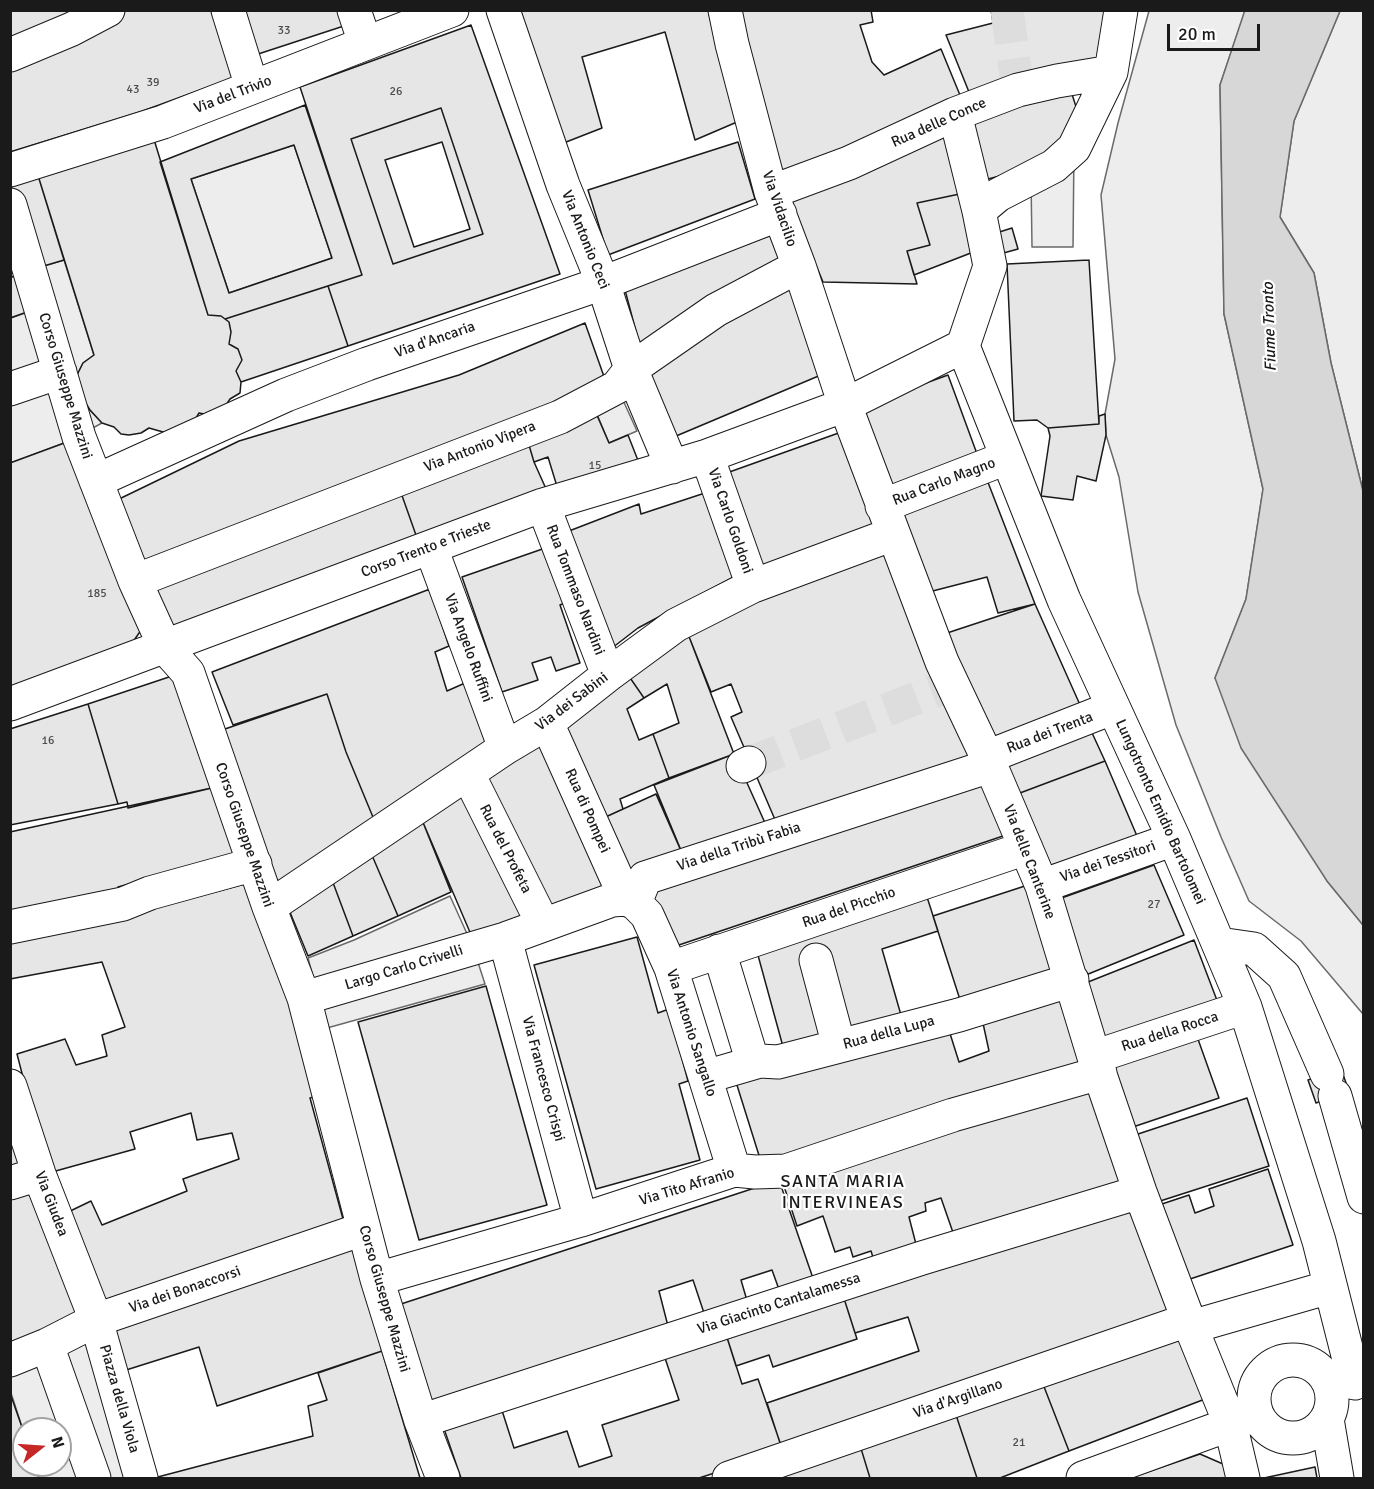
<!DOCTYPE html>
<meta charset="utf-8">
<style>
body{margin:0}
#map{position:relative;width:1374px;height:1489px;overflow:hidden;background:#fff;font-family:Signika,sans-serif}
canvas{display:block}
.frame{position:absolute;inset:0;border:12px solid #1a1a1a;pointer-events:none}
.north{position:absolute;left:12px;top:1417px;width:60px;height:60px;box-sizing:border-box;background:#fff;border:2px solid #a3a3a3;border-radius:50%;rotate:73deg;font-size:16px;font-weight:700;line-height:24px;text-align:center;color:#1a1a1a}
.north::after{content:'';display:block;margin:auto;width:21px;height:27px;background:#c62828;clip-path:polygon(50% 0,100% 100%,50% 72%,0 100%)}
.scale{position:absolute;left:1167px;top:24px;width:93px;height:27px;box-sizing:border-box;border:3px solid #1a1a1a;border-top:0;padding-left:8px;font-size:18px;line-height:21px;white-space:nowrap;color:#1a1a1a;-webkit-text-stroke:4px #fff;paint-order:stroke}
</style>
<div id="map">
<canvas width="1374" height="1489"></canvas>
<div class="frame"></div>
<div class="north">N</div>
<div class="scale">20 m</div>
</div>
<script>
const ctx = document.querySelector('canvas').getContext('2d');
ctx.lineJoin = 'round';
function fill(path, color) { ctx.fillStyle = color; ctx.fill(path, 'evenodd'); }
const shape = rows => new Path2D(rows.map(r => 'M' + r).join(''));
function stroke(path, color, width, dash) { ctx.strokeStyle = color; ctx.lineWidth = width; ctx.lineCap = dash ? 'butt' : 'round'; ctx.setLineDash(dash || []); ctx.stroke(path); }
function write(font, color, halo, rows, align = 'center') {
  ctx.font = font + ' Signika,sans-serif'; ctx.lineWidth = 4.5; ctx.setLineDash([]); ctx.textBaseline = 'middle'; ctx.strokeStyle = halo; ctx.fillStyle = color; for (const [text, x, y, turn = 0] of rows) {
    ctx.save(); ctx.translate(x, y); ctx.rotate((+turn || 0) * Math.PI / 180); ctx.textAlign = isNaN(turn) ? turn : align; if (halo) ctx.strokeText(text, 0, 0); ctx.fillText(text, 0, 0); ctx.restore();
  }
}
const built = shape([
 [1149,11,1245,11,1220,85,1224,314,1263,489,1246,599,1215,678,1327,881,1363,925,1363,1014,1301,941,1249,901,1221,837,1176,725,1138,592,1119,477,1106,435,1105,414,1115,359,1101,195,1118,123,1149,11],
 [1340,11,1363,11,1363,491,1331,363,1314,273,1280,217,1294,121,1340,11],
 [294,145,332,258,229,293,191,179,294,145],
 [1074,148,1073,247,1032,247,1031,179,1074,148],
 [64,260,94,355,83,363,77,375,80,394,90,410,102,423,67,442,11,463,11,318,30,311,37,268,64,260],
 [617,387,637,431,609,443,591,400,617,387],
 [450,896,473,947,485,984,327,1028,308,958,354,940,450,896],
 [91,1320,154,1478,39,1478,35,1465,60,1465,60,1429,24,1429,24,1433,11,1393,10,1353,91,1320]
]);
fill(built, '#ededed');
stroke(built, '#6a6a6a', 1.5);
const water = shape([
 [1245,10,1340,11,1294,121,1280,217,1314,273,1331,363,1363,491,1363,925,1327,881,1241,748,1215,678,1246,599,1263,489,1224,314,1220,85,1245,10]
]);
fill(water, '#d7d7d7');
stroke(water, '#6a6a6a', 1.5);
const building = shape([
 [10,10,91,10,10,50,10,10],
 [127,10,215,10,241,75,140,112,10,152,10,60,106,23,127,10],
 [234,10,348,10,353,23,249,57,234,10],
 [516,10,708,10,737,122,695,140,665,32,582,57,602,128,561,144,516,10],
 [733,10,871,10,873,22,860,25,872,62,884,75,941,49,962,100,779,181,733,10],
 [991,10,1107,10,1107,64,971,97,946,35,993,23,991,10],
 [471,25,560,274,348,346,328,286,362,275,300,87,471,25],
 [441,108,483,234,393,264,351,139,441,108],
 [1071,91,1078,113,1069,139,1037,166,977,182,961,119,1071,91],
 [305,105,362,275,225,319,221,316,208,315,160,162,305,105],
 [294,145,332,258,229,293,191,179,294,145],
 [441,108,483,234,393,264,351,139,441,108],
 [442,142,470,229,414,247,385,160,442,142],
 [952,122,969,192,917,203,930,245,907,251,917,284,823,282,787,196,952,122],
 [152,133,208,315,221,316,229,322,231,332,229,344,238,349,242,360,236,371,241,382,240,393,230,399,222,411,209,415,199,413,193,423,170,434,149,428,141,433,129,435,121,434,114,427,102,423,90,410,80,394,77,375,83,363,94,355,36,169,152,133],
 [738,142,755,199,608,255,588,190,738,142],
 [36,169,64,260,37,268,10,182,36,169],
 [969,192,976,251,914,275,907,251,930,245,917,203,969,192],
 [1012,228,1018,249,1000,254,993,234,1012,228],
 [774,234,789,269,643,358,625,290,774,234],
 [1089,260,1099,424,1048,428,1037,420,1014,421,1007,264,1089,260],
 [10,273,12,277,17,275,30,311,10,318,10,273],
 [793,274,828,372,669,439,646,363,793,274],
 [328,286,348,346,241,382,236,371,242,360,238,349,229,344,231,332,229,322,225,319,328,286],
 [585,323,607,385,143,573,115,501,239,441,459,375,585,323],
 [948,375,980,462,886,496,854,409,948,375],
 [596,413,609,443,628,435,639,463,559,493,548,457,534,462,526,435,596,413],
 [1105,414,1106,435,1096,481,1077,476,1073,500,1041,496,1050,436,1048,428,1099,424,1099,416,1105,414],
 [847,430,882,527,756,573,721,475,847,430],
 [526,435,534,462,547,491,417,538,399,487,526,435],
 [67,442,144,626,130,646,10,689,10,463,67,442],
 [984,472,1035,604,998,613,987,577,921,594,892,507,984,472],
 [399,487,417,538,172,630,149,580,399,487],
 [708,492,741,573,638,628,612,648,569,531,639,504,641,514,708,492],
 [887,541,982,761,779,829,731,717,742,712,731,684,711,692,688,634,887,541],
 [551,546,570,601,560,605,580,663,556,671,551,657,532,663,538,680,502,692,462,577,551,546],
 [430,589,449,646,435,652,447,691,465,683,486,744,375,822,346,752,327,694,233,725,212,672,430,589],
 [1035,604,1085,716,992,751,944,634,1035,604],
 [688,634,734,754,669,778,653,734,679,723,667,684,644,698,626,672,688,634],
 [626,672,644,698,627,709,639,740,653,734,669,778,620,799,623,809,599,820,557,727,626,672],
 [175,675,216,787,128,808,127,802,118,804,88,704,175,675],
 [327,694,346,752,375,822,280,888,222,730,327,694],
 [88,704,118,804,10,825,10,729,88,704],
 [1087,722,1105,761,1012,796,995,757,1087,722],
 [541,735,611,885,543,910,480,775,541,735],
 [734,754,770,834,685,860,654,785,734,754],
 [1105,761,1137,836,1043,868,1012,796,1105,761],
 [991,770,1009,834,670,948,648,881,991,770],
 [469,786,531,917,472,937,422,820,469,786],
 [216,787,238,855,118,887,120,901,10,924,10,832,216,787],
 [656,794,685,860,625,880,599,820,656,794],
 [422,820,451,892,398,916,371,853,422,820],
 [371,853,398,916,353,936,332,880,371,853],
 [1154,865,1184,935,1081,977,1056,900,1154,865],
 [332,880,353,936,308,956,287,905,332,880],
 [252,882,317,1096,310,1098,346,1230,96,1311,64,1214,91,1201,102,1225,187,1191,183,1179,239,1159,232,1133,197,1140,191,1113,130,1132,135,1149,52,1172,42,1151,17,1054,65,1039,76,1065,107,1056,102,1035,125,1027,102,962,10,979,10,933,125,916,252,882],
 [1031,884,1061,977,963,1009,933,916,1031,884],
 [926,894,938,931,882,949,903,1022,785,1054,756,948,926,894],
 [637,937,658,1013,669,1009,688,1081,679,1084,700,1160,596,1189,534,965,637,937],
 [1194,940,1218,1003,1102,1046,1083,984,1194,940],
 [486,986,547,1205,419,1240,358,1022,486,986],
 [1065,992,1087,1071,762,1165,736,1082,947,1024,959,1062,989,1051,981,1014,1065,992],
 [1194,1028,1219,1098,1127,1129,1103,1060,1194,1028],
 [1341,1069,1349,1091,1316,1103,1308,1080,1341,1069],
 [1092,1083,1131,1192,957,1244,941,1198,925,1203,926,1211,909,1217,918,1252,876,1267,871,1251,853,1257,850,1247,835,1252,823,1216,797,1226,782,1180,1092,1083],
 [1247,1098,1269,1166,1154,1203,1132,1136,1247,1098],
 [10,1116,26,1167,10,1172,10,1116],
 [1268,1169,1293,1245,1184,1281,1159,1205,1189,1195,1195,1213,1214,1206,1209,1189,1268,1169],
 [779,1180,815,1284,781,1295,772,1270,741,1280,748,1304,706,1319,693,1280,659,1291,669,1330,431,1409,398,1305,779,1180],
 [33,1183,91,1320,10,1353,10,1191,33,1183],
 [1134,1199,1174,1315,782,1449,767,1403,919,1351,908,1317,855,1333,841,1289,1134,1199],
 [353,1242,382,1351,217,1406,199,1347,123,1371,109,1319,353,1242],
 [841,1289,857,1339,773,1367,769,1355,736,1366,724,1328,841,1289],
 [724,1328,742,1384,758,1379,783,1451,699,1478,461,1478,441,1420,499,1401,514,1448,567,1431,579,1467,612,1456,602,1425,679,1400,662,1349,724,1328],
 [1186,1328,1213,1396,1069,1451,1041,1379,1186,1328],
 [382,1351,420,1478,154,1478,313,1436,308,1406,327,1400,318,1373,382,1351],
 [1041,1379,1069,1451,1000,1478,977,1478,954,1409,1041,1379],
 [10,1393,24,1433,24,1465,35,1465,39,1478,10,1478,10,1393],
 [954,1409,977,1478,870,1478,859,1442,954,1409],
 [859,1442,870,1478,771,1478,859,1442],
 [1200,1454,1223,1464,1227,1478,1130,1478,1200,1454],
 [1315,1467,1317,1478,1264,1478,1315,1467]
]);
fill(building, '#e6e6e6');
stroke(building, '#1a1a1a', 1.5);
stroke(shape([
 [1007,10,1017,83],
 [749,763,943,688]
]), '#ddd', 33, [33, 16]);
const minor = shape([
 [228,10,252,87],
 [354,10,365,43],
 [503,10,563,185,603,283,631,369,672,467],
 [725,10,732,44,771,192,799,266,845,405,942,662,987,757,1042,886,1094,1057,1140,1192,1191,1327,1230,1423,1243,1478],
 [10,55,72,29,108,10],
 [955,114,979,211],
 [10,170,163,122,452,10],
 [771,192,849,163,955,114,1018,90,1057,81,1111,72],
 [10,205,79,437,135,581,165,647,188,673,269,907,304,998,377,1279,421,1421,443,1478],
 [963,346,1064,600,1174,839,1245,1007,1319,1241,1355,1383],
 [10,389,60,372],
 [707,456,753,586],
 [96,481,286,395,367,364,603,283,780,214],
 [543,505,608,675],
 [882,506,1006,458],
 [431,548,505,748],
 [135,581,560,417,617,387,631,369,716,310,799,266],
 [10,704,543,505,707,456,845,405,963,346,990,266,979,211,998,195,1054,166,1074,148,1111,72,1121,10],
 [547,723,626,899],
 [987,757,1112,708],
 [743,766,749,763],
 [468,774,543,924],
 [1042,886,1174,839],
 [635,903,645,878,990,766],
 [269,907,505,748,547,723,608,675,676,625,753,586,893,534],
 [10,927,123,904,150,893,255,864],
 [505,939,581,1220],
 [1219,944,1254,949,1284,976,1327,1074],
 [719,951,753,1063],
 [816,960,839,1046],
 [671,968,1026,848],
 [304,998,505,939,612,900,626,899,635,903,647,915,671,968,734,1170],
 [1094,1057,1245,1007],
 [705,1077,760,1061,778,1062,959,1015,1072,980],
 [10,1086,39,1174,96,1320,141,1478],
 [1335,1096,1364,1197],
 [10,1183,39,1174],
 [377,1279,581,1220,734,1170,755,1172,786,1171,953,1115,1100,1073],
 [1191,1327,1330,1287],
 [47,1345,94,1478],
 '1254 1399a39 39 0 1 1 78 0a39 39 0 1 1-78 0Z',
 [10,1360,47,1345,96,1320,363,1229],
 [1327,1419,1337,1478],
 [421,1421,922,1258,1140,1192],
 [729,1478,1188,1320],
 [1083,1478,1250,1417]
]);
stroke(minor, '#1a1a1a', 35);
stroke(minor, '#fff', 33);
write('12px', '#4d4d4d', null, [
 ["33",284,31],
 ["39",153,83],
 ["43",133,90],
 ["26",396,92],
 ["15",595,466],
 ["185",97,594],
 ["16",48,741],
 ["27",1154,905],
 ["21",1019,1443]
]);
write('15px', '#1a1a1a', '#fff', [
 ["Via del Trivio",233,95,-21],
 ["Rua delle Conce",939,123,-24],
 ["Via Vidacilio",779,209,71],
 ["Via Antonio Ceci",585,240,68],
 ["Via d'Ancaria",435,340,-19],
 ["Corso Giuseppe Mazzini",65,386,73],
 ["Via Antonio Vipera",480,447,-21],
 ["Rua Carlo Magno",944,482,-21],
 ["Via Carlo Goldoni",730,521,71],
 ["Corso Trento e Trieste",426,549,-21],
 ["Rua Tommaso Nardini",575,590,69],
 ["Via Angelo Ruffini",468,648,70],
 ["Via dei Sabini",572,702,-37],
 ["Rua dei Trenta",1050,733,-21],
 ["Rua di Pompei",587,811,66],
 ["Lungotronto Emidio Bartolomei",1160,812,66],
 ["Corso Giuseppe Mazzini",244,835,71],
 ["Via della Tribù Fabia",739,847,-18],
 ["Rua del Profeta",505,849,63],
 ["Via delle Canterine",1029,862,69],
 ["Via dei Tessitori",1108,862,-19],
 ["Rua del Picchio",849,908,-19],
 ["Largo Carlo Crivelli",404,968,-17],
 ["Rua della Rocca",1170,1032,-18],
 ["Via Antonio Sangallo",691,1033,72],
 ["Rua della Lupa",889,1033,-15],
 ["Via Francesco Crispi",543,1079,75],
 ["Via Tito Afranio",687,1187,-17],
 ["Via Giudea",51,1204,69],
 ["Via dei Bonaccorsi",185,1290,-19],
 ["Corso Giuseppe Mazzini",384,1299,74],
 ["Via Giacinto Cantalamessa",779,1304,-18],
 ["Piazza della Viola",119,1399,74],
 ["Via d'Argillano",958,1399,-19]
]);
write('italic 16px', '#1a1a1a', '#fff', [
 ["Fiume Tronto",1270,327,-92]
]);
ctx.letterSpacing = '1.5px';
write('18px', '#1a1a1a', '#fff', [
 ["SANTA MARIA",843,1182],
 ["INTERVINEAS",843,1203]
]);
ctx.letterSpacing = '0px';
</script>
